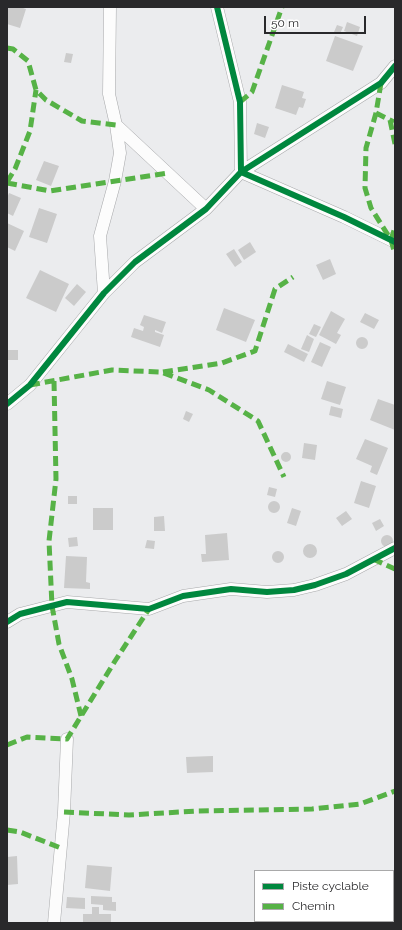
<!DOCTYPE html>
<style>
body{margin:0}
#map{position:relative;width:402px;height:930px;overflow:hidden;background:#ebecee;font-family:Raleway,sans-serif}
canvas{display:block}
.frame{position:absolute;inset:0;border:8px solid #29292b;pointer-events:none}
.legend{position:absolute;left:254px;top:870px;width:140px;height:52px;box-sizing:border-box;background:#fff;border:1px solid #a9a9aa;margin:0;padding:5px 7px;list-style:none;font-size:12px;color:#29292b}
.legend li{display:flex;align-items:center;gap:8px;height:20px}
.legend b{width:20px;border:1px solid #a9a9aa}
.scale{position:absolute;left:264px;top:16px;width:102px;height:18px;box-sizing:border-box;border:2px solid #29292b;border-top:0;padding-left:5px;font-size:12px;line-height:14px;white-space:nowrap;color:#29292b;-webkit-text-stroke:3px #fff;paint-order:stroke}
</style>
<div id="map">
<canvas width="402" height="930"></canvas>
<div class="frame"></div>
<ul class="legend">
<li><b style="height:5px;background:#00873e"></b>Piste cyclable</li>
<li><b style="height:5px;background:#56b246"></b>Chemin</li>
</ul>
<div class="scale">50 m</div>
</div>
<script>
const ctx = document.querySelector('canvas').getContext('2d');
ctx.lineJoin = 'round';
function fill(path, color) { ctx.fillStyle = color; ctx.fill(path, 'evenodd'); }
const shape = rows => new Path2D(rows.map(r => 'M' + r).join(''));
function stroke(path, color, width, dash) { ctx.strokeStyle = color; ctx.lineWidth = width; ctx.lineCap = dash ? 'butt' : 'round'; ctx.setLineDash(dash || []); ctx.stroke(path); }
fill(shape([
 [7,7,20,7,26,9,20,28,7,24],
 [347,22,360,27,357,36,344,31],
 [337,25,343,27,340,34,334,32],
 [335,36,363,46,353,71,326,61],
 [66,53,73,54,71,63,64,62],
 [282,85,304,92,302,98,306,99,303,108,299,107,296,115,275,108],
 [257,123,269,127,265,138,254,134],
 [44,161,59,166,51,186,36,180],
 [9,193,21,198,13,216,7,213,7,198],
 [39,208,57,214,47,243,29,237],
 [7,223,24,231,15,251,7,247],
 [250,242,256,252,244,260,238,250],
 [234,249,242,262,235,267,226,254],
 [330,259,336,274,323,280,316,265],
 [40,270,69,284,56,312,26,298],
 [77,284,86,292,74,306,65,298],
 [224,308,255,320,246,342,216,330],
 [331,311,345,319,337,333,341,335,336,344,319,335],
 [365,313,379,320,374,329,360,322],
 [144,315,166,322,162,333,155,330,155,332,164,335,160,347,131,337,134,328,143,331,144,327,140,325],
 [314,324,321,327,316,337,309,334],
 [307,335,314,339,309,352,301,349],
 '356 343a6 6 0 1 1 12 0a6 6 0 1 1-12 0Z',
 [320,342,331,347,322,367,311,362],
 [288,344,308,354,304,362,284,352],
 [7,350,18,350,18,360,7,360],
 [327,381,346,387,340,405,321,399],
 [378,399,395,405,395,430,370,420],
 [331,406,343,409,341,418,329,415],
 [186,411,193,414,189,422,183,419],
 [365,439,388,448,377,475,370,472,372,466,356,459],
 [304,443,317,445,315,460,302,458],
 '281 457a5 5 0 1 1 10 0a5 5 0 1 1-10 0Z',
 [361,481,376,486,369,508,354,503],
 [269,487,277,489,275,497,267,495],
 [68,496,77,496,77,504,68,504],
 '268 507a6 6 0 1 1 12 0a6 6 0 1 1-12 0Z',
 [93,508,113,508,113,530,93,530],
 [292,508,301,511,296,526,287,523],
 [346,511,352,519,342,526,336,518],
 [164,516,165,531,154,531,154,517],
 [380,519,384,526,376,531,372,523],
 [227,533,229,560,202,562,201,554,206,554,205,535],
 '381 541a6 6 0 1 1 12 0a6 6 0 1 1-12 0Z',
 [77,537,78,546,69,547,68,538],
 [147,540,155,541,154,549,145,548],
 '303 551a7 7 0 1 1 14 0a7 7 0 1 1-14 0Z',
 '272 557a6 6 0 1 1 12 0a6 6 0 1 1-12 0Z',
 [66,556,87,557,86,582,90,583,90,589,64,588],
 [213,756,213,772,187,773,186,757],
 [17,856,18,884,7,885,7,857],
 [87,865,112,867,110,891,85,888],
 [91,896,112,897,112,902,116,902,116,911,103,910,103,905,91,904],
 [67,897,85,898,85,909,66,908],
 [92,907,99,907,99,914,111,914,111,923,83,923,83,914,92,914]
]), '#cbcbcb');
const street = shape([
 [217,7,240,102,241,172,344,217,395,242],
 [116,125,206,209],
 [104,293,100,236,115,181,120,153,116,125,109,94,110,7],
 [7,404,30,385,104,293,135,262,206,209,241,172,381,83,395,66],
 [7,622,20,614,67,602,149,609,183,596,231,589,267,592,294,590,315,585,346,574,395,548],
 [54,923,64,812,67,739]
]);
stroke(street, '#a8a9ab', 13);
stroke(street, '#fcfcfc', 12);
stroke(shape([
 [7,48,13,49,28,61,36,90,46,100,82,121,116,125],
 [381,83,376,113,366,148,365,188,371,208,391,240,395,254],
 [240,102,252,92,282,7],
 [376,113,394,122],
 [390,120,395,144],
 [7,182,15,169,30,131,36,90],
 [7,183,50,191,168,173],
 [391,240,395,227],
 [163,372,222,363,255,351,275,289,293,277],
 [54,381,56,479,49,541,52,606,59,644,72,679,81,716],
 [30,385,112,370,161,372,209,390,258,421,284,477],
 [373,559,395,569],
 [7,745,27,737,67,739,115,661,149,609],
 [64,812,129,815,198,811,312,809,360,804,395,791],
 [7,830,20,832,61,848]
]), '#56b246', 5, [10, 5]);
stroke(shape([
 [217,7,240,102,241,172,344,217,395,242],
 [7,404,30,385,104,293,135,262,206,209,241,172,381,83,395,66],
 [7,622,20,614,67,602,149,609,183,596,231,589,267,592,294,590,315,585,346,574,395,548]
]), '#00873e', 6);
</script>
